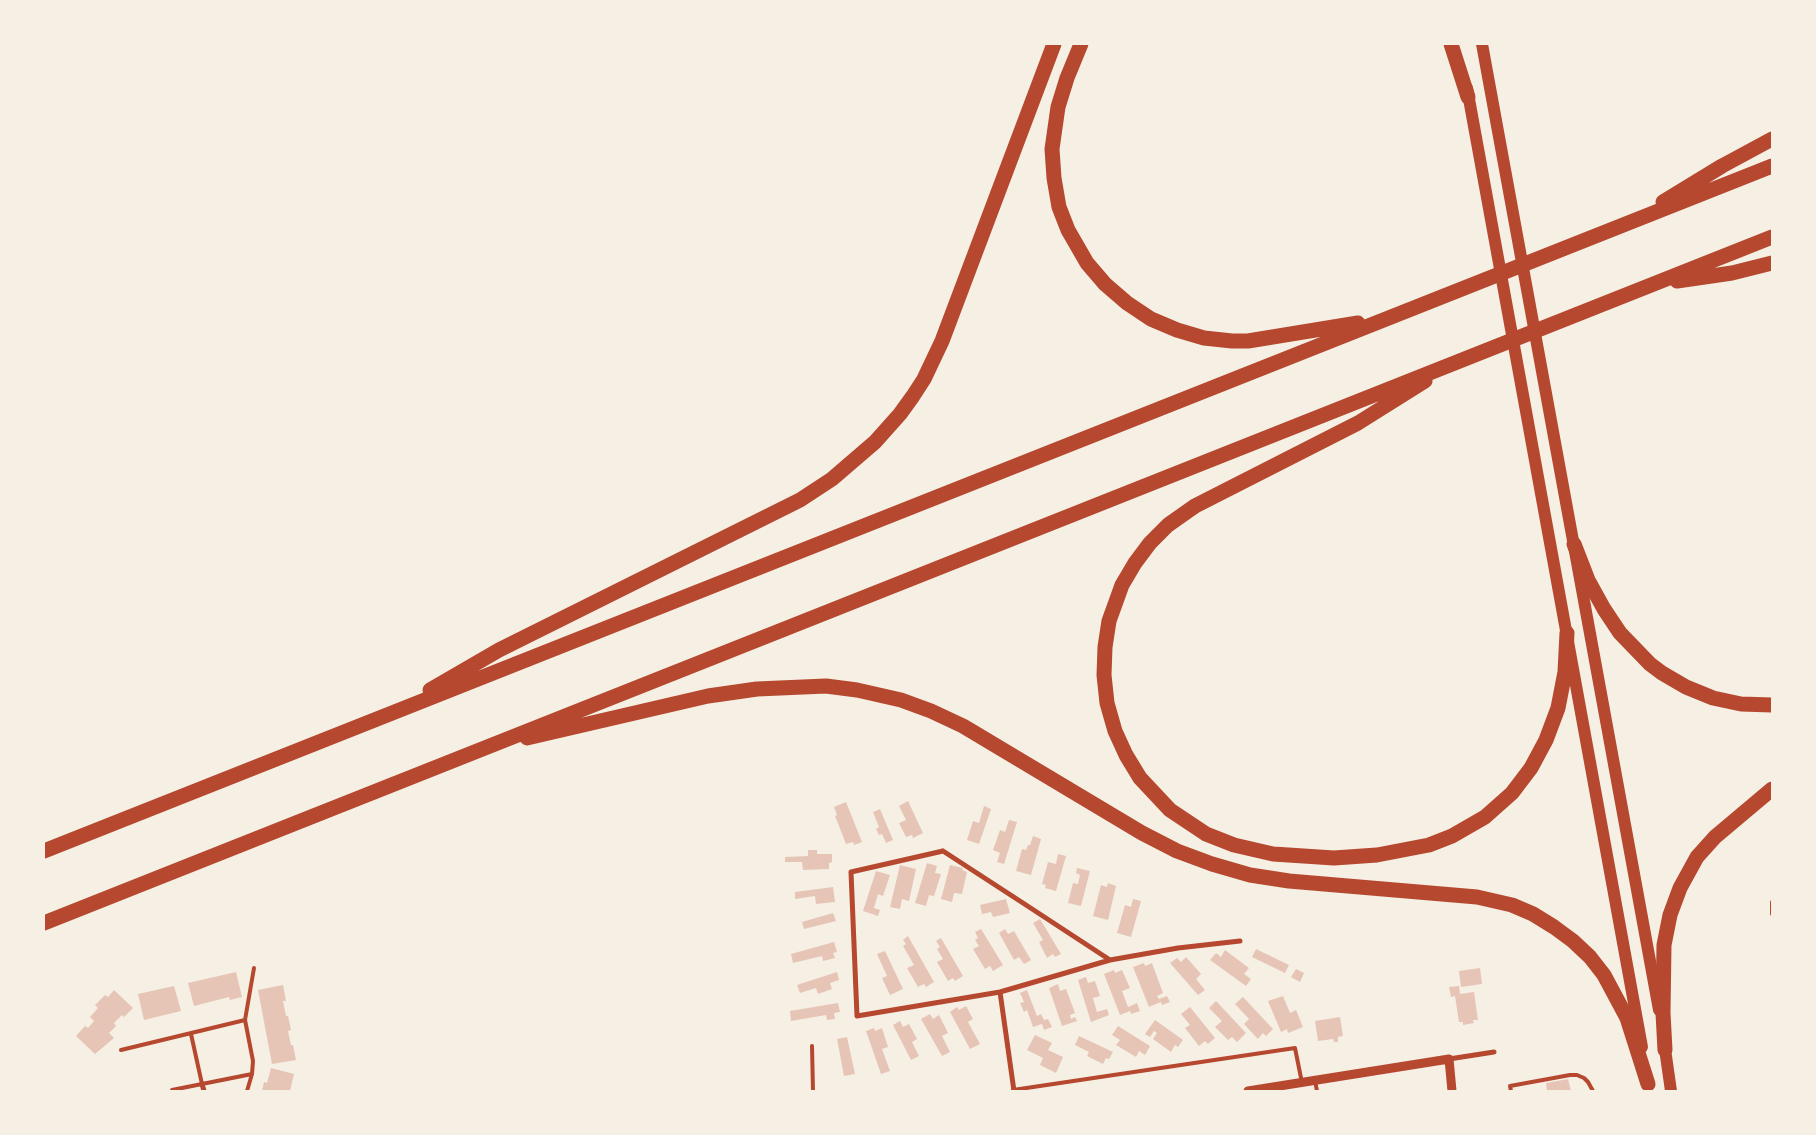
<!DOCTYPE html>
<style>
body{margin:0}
#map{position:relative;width:1816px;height:1135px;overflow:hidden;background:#f6efe4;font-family:Commissioner,sans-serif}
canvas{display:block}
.frame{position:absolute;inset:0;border:45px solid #f6efe4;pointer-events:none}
</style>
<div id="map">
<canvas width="1816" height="1135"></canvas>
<div class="frame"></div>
</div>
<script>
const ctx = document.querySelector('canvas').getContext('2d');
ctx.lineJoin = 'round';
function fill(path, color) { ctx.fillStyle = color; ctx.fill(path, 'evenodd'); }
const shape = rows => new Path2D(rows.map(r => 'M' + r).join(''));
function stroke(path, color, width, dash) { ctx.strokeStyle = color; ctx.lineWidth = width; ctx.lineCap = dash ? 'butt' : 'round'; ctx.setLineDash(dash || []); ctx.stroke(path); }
fill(shape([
 [908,801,923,833,913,838,912,835,906,837,899,823,906,820,899,806],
 [846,802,862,842,854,845,853,842,846,844,835,816,837,815,834,807],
 [984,806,991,809,979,844,967,840,973,821,979,823],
 [880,809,893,840,886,843,882,834,879,835,876,829,879,827,873,812],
 [1009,820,1017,822,1004,864,997,862,1000,853,993,850,1000,830,1005,832],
 [1033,836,1041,839,1031,875,1016,871,1022,849,1026,850,1028,845,1030,845],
 [808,850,817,850,817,854,832,854,832,862,829,863,829,869,803,870,802,862,785,862,785,857,808,856],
 [1058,854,1066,856,1056,891,1045,888,1046,885,1042,884,1048,862,1056,864],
 [927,863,937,866,935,873,941,874,934,896,929,895,926,906,915,903],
 [900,865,916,869,909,901,902,899,900,909,890,907],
 [950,865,963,868,962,870,967,872,962,894,954,893,952,902,941,899],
 [1077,868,1090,871,1081,906,1068,903,1073,883,1078,884,1080,875,1076,873],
 [876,871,890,875,883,896,878,894,874,908,880,910,878,916,863,911],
 [1108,883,1116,886,1108,920,1093,916,1101,885,1107,887],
 [833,887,835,902,816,904,815,896,795,899,795,892],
 [1006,899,1010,913,993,917,991,912,982,914,980,905],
 [1133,899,1141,901,1131,937,1117,933,1125,905,1131,907],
 [833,913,836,921,804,929,802,922],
 [1040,919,1061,954,1055,957,1053,954,1047,958,1039,942,1043,940,1033,923],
 [981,929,1003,965,993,971,990,966,985,969,973,949,979,946,975,940,978,938,975,932],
 [1005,929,1008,934,1014,931,1031,960,1024,964,1019,957,1014,960,999,933],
 [908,936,934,982,926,987,924,984,918,987,907,968,914,965,903,946,906,944,903,940],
 [941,938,963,976,955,981,953,978,948,981,937,962,943,959,937,949,940,947,936,941],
 [834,942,837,952,833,953,835,958,823,961,822,956,793,963,791,954],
 [1256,949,1289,965,1285,973,1252,957],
 [1225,950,1249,968,1244,974,1251,979,1246,986,1210,960,1216,953,1221,957],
 [885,951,903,989,890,995,882,978,887,976,877,954],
 [1186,957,1201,974,1196,979,1205,990,1198,995,1170,963,1177,958,1181,962],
 [1144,963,1145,966,1152,963,1163,993,1157,996,1159,999,1167,996,1170,1002,1162,1005,1161,1002,1149,1007,1133,967],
 [1480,968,1482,984,1461,987,1459,971],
 [1296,969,1304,973,1300,982,1291,977],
 [1114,970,1115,973,1122,970,1130,988,1122,991,1128,1007,1137,1003,1140,1011,1131,1014,1130,1011,1120,1015,1104,974],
 [236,972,242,997,230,1000,229,997,194,1006,188,983],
 [837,972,839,980,830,983,832,989,818,994,816,988,800,993,797,985],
 [1086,977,1088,983,1095,981,1100,996,1093,998,1097,1012,1107,1009,1109,1015,1091,1022,1078,980],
 [1058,984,1060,991,1066,989,1075,1013,1070,1015,1071,1019,1075,1017,1077,1021,1062,1026,1049,988],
 [283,985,286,1001,283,1001,286,1016,288,1016,291,1030,288,1031,291,1045,293,1045,296,1060,272,1064,258,990],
 [174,986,181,1011,144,1020,138,994],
 [1459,986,1460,994,1474,992,1478,1020,1473,1020,1474,1023,1463,1025,1463,1022,1459,1022,1455,996,1451,997,1449,987],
 [114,990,133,1008,124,1017,122,1015,114,1023,116,1026,109,1033,114,1038,95,1054,76,1036,85,1026,88,1028,94,1021,90,1017,98,1008,95,1005,105,995,108,997],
 [1027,990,1037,1016,1041,1014,1044,1020,1048,1019,1052,1027,1044,1030,1042,1024,1033,1027,1027,1010,1024,1012,1020,1003,1024,1002,1020,993],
 [1283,996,1290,1013,1296,1010,1303,1027,1288,1033,1287,1029,1281,1032,1268,1001],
 [1243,997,1273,1029,1266,1036,1263,1033,1258,1039,1244,1024,1249,1019,1235,1004],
 [1216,1001,1246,1033,1237,1042,1232,1037,1228,1040,1215,1027,1222,1021,1209,1008],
 [838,1003,840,1012,834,1013,835,1019,827,1020,826,1015,791,1021,790,1011],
 [966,1006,973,1019,968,1022,980,1044,970,1049,950,1012,957,1007,959,1010],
 [1190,1007,1215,1038,1208,1044,1205,1041,1199,1046,1185,1028,1190,1025,1181,1014],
 [930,1014,933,1019,939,1015,948,1033,942,1036,950,1052,942,1056,921,1019],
 [1340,1017,1343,1036,1338,1037,1338,1042,1334,1042,1333,1039,1318,1041,1315,1021],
 [1155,1020,1183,1040,1178,1047,1175,1045,1171,1052,1153,1039,1157,1033,1154,1031,1150,1037,1145,1034],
 [900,1021,903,1027,909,1024,917,1039,912,1042,919,1056,911,1060,893,1025],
 [1118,1026,1150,1046,1145,1055,1139,1051,1136,1057,1116,1045,1120,1040,1112,1035],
 [874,1028,875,1031,882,1028,888,1047,882,1049,890,1071,881,1074,866,1031],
 [1035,1035,1052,1043,1048,1050,1063,1057,1056,1073,1040,1065,1043,1058,1027,1050],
 [1079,1036,1113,1052,1109,1059,1106,1058,1103,1064,1087,1056,1089,1052,1075,1045],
 [847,1037,855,1074,844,1076,837,1039],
 [271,1068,294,1074,290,1091,262,1091,264,1082,267,1083],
 [1568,1079,1571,1091,1547,1091,1546,1083]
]), '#e6c5b7');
stroke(shape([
 [1772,902,1772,914],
 [245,1020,254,968],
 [191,1034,202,1084],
 [812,1046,813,1091],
 [121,1050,245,1020,253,1061,252,1074,247,1091],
 [1315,1081,1317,1091],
 [172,1090,252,1074],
 [1013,1090,1295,1048,1302,1083],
 [1511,1091,1510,1086,1570,1075,1577,1075,1584,1078,1588,1082,1593,1091]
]), '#b5482f', 4);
stroke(shape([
 [943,851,1026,905,1110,960,1000,992,857,1016,851,872,943,851],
 [1110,960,1178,948,1240,941],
 [1000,992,1014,1091],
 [1449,1059,1494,1052],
 [202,1084,204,1091]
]), '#b5482f', 5);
stroke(shape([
 [1248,1091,1449,1059,1452,1091]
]), '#b5482f', 9);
stroke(shape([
 [1482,44,1659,1010],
 [1467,88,1642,1047],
 [1664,1042,1671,1091]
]), '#b5482f', 12);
stroke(shape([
 [1081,44,1067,78,1058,107,1052,149,1054,178,1059,207,1068,230,1087,263,1105,284,1127,303,1151,319,1177,330,1204,338,1232,341,1248,341,1358,323],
 [1451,44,1468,97],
 [1663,202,1722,166,1772,139],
 [1677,281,1732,273,1772,263],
 [1425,381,1358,423,1195,506,1168,525,1150,543,1135,563,1122,585,1109,621,1105,647,1104,675,1107,703,1115,731,1126,755,1140,778,1170,810,1206,834,1234,845,1273,854,1334,858,1377,855,1429,845,1452,836,1485,817,1512,793,1531,768,1546,740,1558,708,1565,672,1567,633],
 [1574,544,1588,580,1604,609,1620,633,1650,664,1662,673,1686,687,1713,698,1741,704,1772,705],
 [430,690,499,650,800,500,832,479,875,442,900,414,913,396,924,379,942,341,1054,44],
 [527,738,708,696,757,689,826,686,857,690,901,700,931,711,963,726,1142,833,1177,851,1212,864,1250,875,1289,881,1477,897,1512,905,1533,914,1554,927,1573,941,1590,957,1604,975,1627,1018,1648,1084],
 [44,851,1772,166],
 [44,923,1772,237],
 [1665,1050,1663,1013,1664,945,1670,915,1680,888,1697,857,1715,837,1772,789]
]), '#b5482f', 15);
</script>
